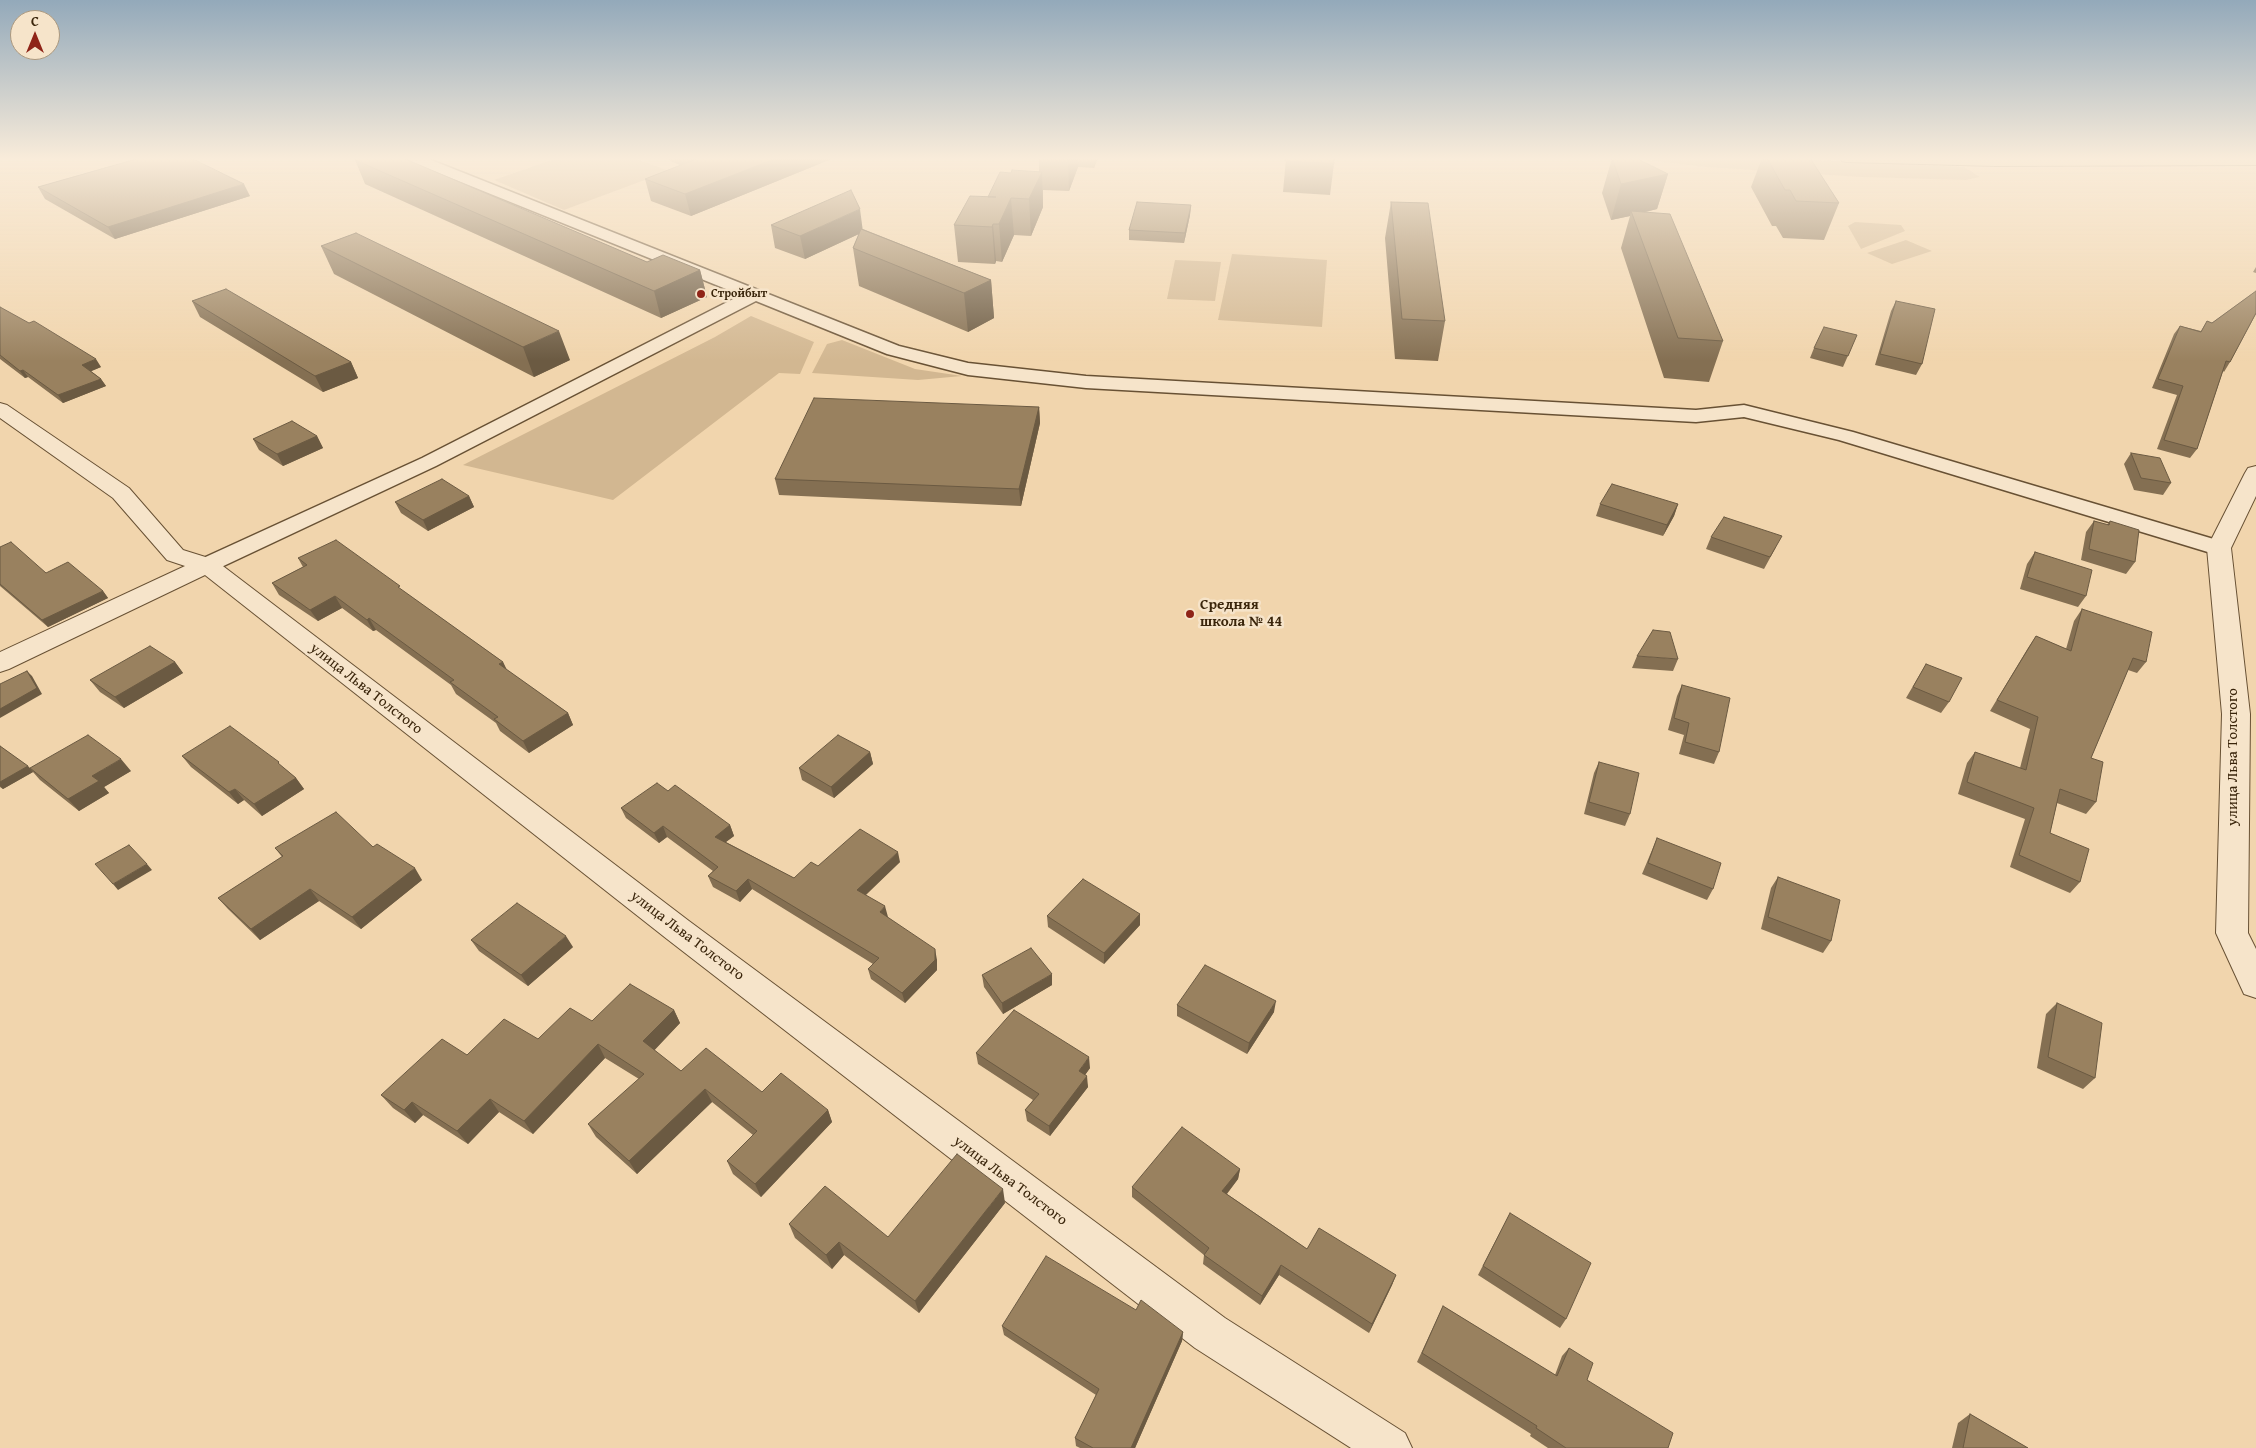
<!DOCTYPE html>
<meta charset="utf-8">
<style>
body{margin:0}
#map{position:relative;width:2256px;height:1448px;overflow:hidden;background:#f1d5ad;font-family:"Gentium Book Plus",serif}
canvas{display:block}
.north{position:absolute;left:10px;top:10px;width:50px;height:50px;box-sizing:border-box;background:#f6e4ca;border:1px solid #ab987e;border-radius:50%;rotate:0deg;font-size:14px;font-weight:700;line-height:20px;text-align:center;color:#3a250b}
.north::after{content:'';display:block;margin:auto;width:18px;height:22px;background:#8f2418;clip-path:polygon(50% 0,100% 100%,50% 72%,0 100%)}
</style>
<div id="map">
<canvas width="2256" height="1448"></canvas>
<div class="north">С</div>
</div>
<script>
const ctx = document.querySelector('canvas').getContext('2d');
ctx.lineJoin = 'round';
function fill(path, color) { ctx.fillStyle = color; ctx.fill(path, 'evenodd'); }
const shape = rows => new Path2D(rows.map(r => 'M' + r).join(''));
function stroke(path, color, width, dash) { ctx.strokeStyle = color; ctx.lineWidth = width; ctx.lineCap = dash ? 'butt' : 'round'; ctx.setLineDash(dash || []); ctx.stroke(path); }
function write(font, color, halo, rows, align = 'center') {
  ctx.font = font + ' "Gentium Book Plus",serif'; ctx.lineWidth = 5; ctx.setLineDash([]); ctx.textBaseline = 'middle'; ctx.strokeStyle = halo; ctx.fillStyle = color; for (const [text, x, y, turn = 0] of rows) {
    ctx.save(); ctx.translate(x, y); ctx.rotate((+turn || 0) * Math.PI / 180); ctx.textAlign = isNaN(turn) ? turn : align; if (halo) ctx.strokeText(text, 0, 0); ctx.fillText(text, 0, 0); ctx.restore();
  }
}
fill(shape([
 [557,158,634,158,669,171,564,210,494,180],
 [1645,158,1774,158,1964,167,1980,177,1966,180,1861,177,1705,167,1645,160],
 [1855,222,1901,225,1905,231,1861,249,1848,226],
 [1906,240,1932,251,1892,264,1867,253],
 [1232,254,1327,260,1322,327,1218,320],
 [1175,260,1221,262,1215,301,1167,299],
 [751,316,814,342,800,374,779,373,613,500,463,465,715,337],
 [842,340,915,369,962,376,918,380,812,373,827,344]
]), '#d2b791');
const minor = shape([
 [407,158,426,158,899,346,968,363,1086,376,1696,410,1744,405,1853,432,2227,543,2230,548,2227,553,2219,555,2211,553,1839,440,1744,417,1696,422,1086,388,968,375,887,354,756,301,436,466,215,570,207,572,199,570,196,565,199,560,422,458,741,295,409,161,407,158]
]);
const tertiary = shape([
 [0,403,7,405,129,488,183,550,215,560,689,921,1225,1318,1405,1433,1412,1448,1351,1448,1195,1348,667,939,205,575,9,669,0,672,0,652,185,566,167,560,113,498,0,418,0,403],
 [2256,466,2256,496,2231,548,2250,714,2248,933,2256,949,2256,998,2244,994,2216,933,2222,714,2207,548,2245,473,2248,468,2256,466]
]);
const primary = shape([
 [1840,158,2256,158,2256,165,1996,166,1847,162,1842,161,1840,158]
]);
stroke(minor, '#685134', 3);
stroke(tertiary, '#685134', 2);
stroke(primary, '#3a250b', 2);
fill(minor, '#f6e4ca');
fill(tertiary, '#f6e4ca');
fill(primary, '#f1d5ad');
fill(shape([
 [133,158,191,158,250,196,115,239,45,199,38,187,135,159],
 [669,158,834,158,691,216,651,201,645,179,680,165,670,161],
 [1039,158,1098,158,1094,168,1078,167,1069,191,1043,190,1043,207,1031,236,1014,235,1002,262,996,261,995,264,958,262,954,225,988,197,1011,173,1039,172],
 [1286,158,1334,164,1330,195,1283,192],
 [1612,158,1668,174,1657,209,1645,212,1723,341,1709,382,1664,378,1621,248,1630,216,1611,220,1602,193],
 [1762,158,1810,158,1839,203,1824,240,1783,238,1776,226,1772,226,1751,187],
 [355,160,647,262,700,270,707,297,661,318,365,184],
 [1391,202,1445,321,1438,361,1395,359,1385,238],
 [1191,205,1190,215,1184,243,1129,240,1129,230],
 [771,225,863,229,991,280,994,318,968,332,859,286,853,248,859,234,805,259,775,248],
 [321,246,570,360,534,377,334,274],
 [2256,267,2256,273,2253,272],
 [2256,291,2256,314,2230,362,2224,372,2223,371,2197,449,2190,458,2157,449,2177,395,2152,388,2174,334,2180,326,2201,331,2207,321,2212,323],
 [192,301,351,362,358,378,323,392,200,317],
 [1896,301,1922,364,1916,375,1875,365,1891,311],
 [0,307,101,367,91,371,101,379,106,386,63,403,28,377,25,378,0,359],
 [1857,335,1843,367,1810,358,1814,348],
 [1039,407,1040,423,1021,506,779,495,775,479],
 [317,436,323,448,283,466,259,450,253,439],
 [2131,453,2171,483,2163,495,2134,490,2124,464],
 [469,496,474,507,428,531,401,513,395,502],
 [1600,504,1678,504,1674,516,1663,536,1596,516],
 [2094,521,2107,525,2110,521,2135,562,2126,574,2081,560,2086,532],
 [1711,537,1776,547,1764,569,1706,549],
 [0,547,46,573,103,591,108,598,48,627,0,586],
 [2035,552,2086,596,2078,607,2020,589,2027,564],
 [298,558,403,591,503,662,507,670,568,713,573,725,529,753,500,731,496,723,456,694,451,685,376,630,373,631,342,608,318,621,279,595,272,583,303,567],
 [2082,609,2146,662,2137,673,2128,670,2091,758,2096,802,2086,814,2057,803,2050,833,2080,882,2070,893,2010,867,2025,819,1958,794,1967,763,1975,752,2020,768,2030,729,1990,711,2028,648,2036,636,2066,649,2074,621],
 [1637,656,1678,659,1673,671,1632,668],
 [175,662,183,673,124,708,100,692,90,680],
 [1926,664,1949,702,1941,713,1906,698],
 [1682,685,1719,752,1714,764,1679,754,1684,735,1668,730,1677,696],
 [0,746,30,768,131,771,104,787,109,793,79,811,40,780,33,772,3,789,0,787],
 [870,752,873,764,834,798,802,780,799,768],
 [182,756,284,768,296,778,304,789,262,816,244,800,238,804,191,767],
 [1599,762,1630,814,1625,826,1584,814,1594,773],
 [668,791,730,825,734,836,726,842,794,878,818,866,900,862,866,895,887,917,937,960,937,970,905,1003,871,979,868,969,873,964,752,889,740,902,713,887,708,876,713,871,667,837,659,843,626,818,621,808],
 [1657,838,1713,889,1707,900,1642,874],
 [373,847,422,880,361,929,319,901,260,940,228,909,218,898,282,857,275,848],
 [1778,877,1831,941,1823,953,1761,929,1771,888],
 [1140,914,1140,925,1104,964,1048,927,1047,916],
 [471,940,573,947,528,986,479,951],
 [982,975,1052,985,1003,1014,984,987],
 [2057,1003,2095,1078,2083,1089,2037,1068,2046,1014],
 [1177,1005,1274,1012,1247,1054,1177,1016],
 [674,1010,680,1023,654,1050,681,1071,828,1110,832,1122,761,1197,733,1174,727,1161,753,1135,712,1102,637,1174,596,1137,588,1124,639,1079,605,1058,533,1134,499,1112,468,1144,423,1115,415,1123,393,1108,381,1095,467,1055,538,1039,592,1021],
 [976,1053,1090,1068,1085,1075,1088,1087,1050,1136,1027,1121,1025,1110,1033,1100,978,1064],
 [1240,1169,1238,1179,1227,1194,1307,1249,1396,1275,1392,1285,1369,1333,1279,1275,1260,1305,1203,1264,1204,1255,1132,1197,1132,1187],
 [1005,1203,919,1313,844,1255,832,1269,795,1238,789,1224,888,1237],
 [1510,1213,1566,1319,1560,1328,1478,1275],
 [1443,1306,1555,1375,1562,1356,1569,1348,1587,1380,1668,1448,1548,1448,1530,1436,1531,1434,1417,1362],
 [1136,1310,1183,1332,1182,1341,1135,1448,1080,1448,1076,1446,1075,1438,1096,1395,1004,1335,1002,1326],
 [1970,1414,2028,1448,1952,1448,1958,1423]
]), '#846f52');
fill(shape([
 [777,158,834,158,691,216,685,194],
 [1068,158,1078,158,1078,167,1069,191],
 [1094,158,1098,158,1094,168],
 [1042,172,1043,207,1031,236,1029,199],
 [1668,174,1657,209,1633,215,1631,211,1630,216,1611,220,1621,184],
 [244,184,250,196,115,239,108,227],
 [1011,198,1014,235,1002,262,999,224],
 [1191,205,1190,215,1184,243,1185,233],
 [860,209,863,232,805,259,800,236],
 [993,224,996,261,995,264,992,227],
 [700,270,707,297,661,318,654,291],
 [991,280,994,318,968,332,964,293],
 [559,331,570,360,534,377,523,347],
 [96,359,101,367,87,373,82,365],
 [351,362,358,378,323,392,315,376],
 [23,370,28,377,25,378,20,371],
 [101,379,106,386,63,403,58,395],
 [1039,407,1040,423,1021,506,1019,489],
 [317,436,323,448,283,466,277,454],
 [469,496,474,507,428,531,423,520],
 [1678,504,1674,516,1663,536,1667,525],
 [103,591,108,598,48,627,42,620],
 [335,596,342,608,318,621,310,610],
 [369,618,376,630,373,631,367,620],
 [175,662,183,673,124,708,115,697],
 [503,662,508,673,499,664],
 [27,671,32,676,42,694,0,718,0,709],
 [568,713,573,725,529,753,523,741],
 [870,752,873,764,834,798,831,787],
 [121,759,131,771,104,787,109,793,79,811,68,799,92,776],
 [28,766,33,772,3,789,0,786,0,782],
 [296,778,304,789,262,816,254,804],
 [235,789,244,800,238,804,229,792],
 [730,825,734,836,719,847,715,837],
 [663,826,667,837,659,843,654,833],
 [898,852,900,862,860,900,857,890],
 [147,864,152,870,118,890,113,884],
 [415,868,422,880,361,929,352,917],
 [748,879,752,889,740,902,736,891],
 [310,889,319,901,260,940,251,929],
 [885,906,888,917,882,923,880,912],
 [1140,914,1140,925,1104,964,1104,953],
 [566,936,573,947,528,986,521,975],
 [935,949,937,960,937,970,905,1003,902,993],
 [1052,974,1052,985,1003,1014,1002,1003],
 [1276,1001,1274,1012,1247,1054,1249,1043],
 [674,1010,680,1023,650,1055,643,1041],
 [598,1044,605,1058,533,1134,524,1121],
 [1089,1057,1090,1068,1080,1082,1079,1071],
 [1087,1076,1088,1087,1050,1136,1049,1126],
 [705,1089,712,1102,637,1174,629,1161],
 [490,1099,499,1112,468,1144,457,1131],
 [412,1102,423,1115,415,1123,404,1110],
 [828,1110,832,1122,761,1197,755,1184],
 [1240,1169,1238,1179,1221,1201,1222,1191],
 [1003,1189,1005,1203,919,1313,915,1301],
 [839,1242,844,1255,832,1269,826,1255],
 [1281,1265,1279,1275,1260,1305,1262,1296],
 [1396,1275,1392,1285,1369,1333,1372,1324],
 [1183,1332,1182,1341,1135,1448,1131,1448]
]), '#6b5a42');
const building = shape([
 [140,158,191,158,244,184,108,227,38,187,140,158],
 [356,158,403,158,647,262,663,255,700,270,654,291,355,160,356,158],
 [699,158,777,158,685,194,645,179,699,158],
 [1286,158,1334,158,1334,164,1285,161,1286,158],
 [1612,158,1636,158,1668,174,1621,184,1612,158],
 [1767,158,1810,158,1839,203,1796,201,1790,190,1785,190,1767,158],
 [1012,170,1042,172,1029,199,1011,198,999,224,993,224,992,227,954,225,970,196,996,197,988,197,1000,172,1011,173,1012,170],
 [851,190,860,209,800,236,771,225,851,190],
 [1137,202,1191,205,1185,233,1129,230,1137,202],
 [1391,202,1428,203,1445,321,1402,319,1391,202],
 [1631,211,1670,214,1723,341,1678,338,1631,211],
 [861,229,991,280,964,293,853,248,861,229],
 [356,233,559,331,523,347,321,246,356,233],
 [226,289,351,362,315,376,192,301,226,289],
 [2256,291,2256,313,2230,362,2226,361,2197,449,2164,440,2183,386,2158,379,2180,326,2201,332,2207,321,2212,323,2256,291],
 [1896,301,1935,309,1922,364,1880,354,1896,301],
 [0,307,29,323,34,321,96,359,82,365,101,379,58,395,23,370,20,371,0,355,0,307],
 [1824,327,1857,335,1848,356,1814,348,1824,327],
 [814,398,1039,407,1019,489,775,479,814,398],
 [292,421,317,436,277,454,253,439,292,421],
 [2131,453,2160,458,2171,483,2141,478,2131,453],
 [442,479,469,496,423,520,395,502,442,479],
 [1612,484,1678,504,1667,525,1600,504,1612,484],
 [1724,517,1782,536,1770,557,1711,537,1724,517],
 [2094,521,2109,525,2110,521,2139,530,2135,562,2089,549,2094,521],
 [336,540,400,586,398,587,503,662,499,664,568,713,523,741,494,719,498,717,450,682,454,680,369,618,367,620,335,596,310,610,272,583,307,565,298,558,336,540],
 [11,542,46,573,68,562,103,591,42,620,0,584,0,547,11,542],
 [2035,552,2092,570,2086,596,2027,577,2035,552],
 [2082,609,2152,632,2146,662,2133,658,2091,758,2103,762,2096,802,2060,789,2050,833,2089,849,2080,882,2019,855,2034,808,1967,782,1975,752,2026,770,2038,717,1997,700,2036,636,2071,651,2082,609],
 [1653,630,1670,632,1678,659,1637,656,1653,630],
 [150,646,175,662,115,697,90,680,150,646],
 [1926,664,1962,678,1949,702,1913,687,1926,664],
 [27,671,37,688,0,709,0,684,27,671],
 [1682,685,1730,698,1719,752,1685,742,1689,723,1674,718,1682,685],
 [230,726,279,762,278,763,296,778,254,804,235,789,229,792,182,756,230,726],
 [88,735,121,759,92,776,99,781,68,799,30,768,88,735],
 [838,735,870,752,831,787,799,768,838,735],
 [0,746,28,766,0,782,0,746],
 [1599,762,1639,773,1630,814,1589,802,1599,762],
 [657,783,668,791,675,785,730,825,715,837,794,878,811,862,818,866,860,829,898,852,857,890,885,906,880,912,935,949,935,960,902,993,868,969,879,958,748,879,736,891,708,876,718,867,663,826,654,833,621,808,657,783],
 [336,812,373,847,377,844,415,868,352,917,310,889,251,929,218,898,283,856,275,848,336,812],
 [1657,838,1721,863,1713,889,1648,863,1657,838],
 [129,845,147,864,113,884,95,864,129,845],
 [1778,877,1840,900,1831,941,1768,917,1778,877],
 [1083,879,1140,914,1104,953,1047,916,1083,879],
 [517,903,566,936,521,975,471,940,517,903],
 [1031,948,1052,974,1002,1003,982,975,1031,948],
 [1205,965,1276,1001,1249,1043,1177,1005,1205,965],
 [630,984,674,1010,643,1041,681,1071,706,1048,762,1092,781,1073,828,1110,755,1184,727,1161,757,1131,705,1089,629,1161,588,1124,644,1074,598,1044,524,1121,490,1099,457,1131,412,1102,404,1110,381,1095,442,1039,467,1055,504,1019,538,1039,570,1008,592,1021,630,984],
 [2057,1003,2102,1023,2095,1078,2048,1057,2057,1003],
 [1014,1010,1089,1057,1079,1071,1087,1076,1049,1126,1025,1110,1039,1094,976,1053,1014,1010],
 [1182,1127,1240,1169,1222,1191,1307,1249,1319,1228,1396,1275,1372,1324,1281,1265,1262,1296,1204,1255,1209,1248,1132,1187,1182,1127],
 [957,1154,1003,1189,915,1301,839,1242,826,1255,789,1224,825,1186,888,1237,957,1154],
 [1510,1213,1591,1263,1566,1319,1483,1266,1510,1213],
 [1046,1256,1136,1310,1141,1300,1183,1332,1131,1448,1093,1448,1075,1438,1099,1389,1002,1326,1046,1256],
 [1443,1306,1557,1376,1569,1348,1593,1363,1587,1380,1673,1433,1668,1448,1566,1448,1536,1428,1537,1426,1422,1353,1443,1306],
 [1970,1414,2028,1448,1963,1448,1970,1414]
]);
fill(building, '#99815f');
stroke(building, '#6b5a42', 1);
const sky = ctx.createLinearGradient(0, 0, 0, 361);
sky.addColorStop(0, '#93a9ba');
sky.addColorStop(0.44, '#f9ecda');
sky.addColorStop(1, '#f9ecda00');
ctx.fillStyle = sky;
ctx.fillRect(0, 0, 2256, 361);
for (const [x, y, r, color] of [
 [701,294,5,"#8f2418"],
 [1190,614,5,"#8f2418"]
]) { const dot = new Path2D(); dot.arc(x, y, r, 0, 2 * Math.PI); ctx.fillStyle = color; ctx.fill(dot); stroke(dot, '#f6e4ca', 2); }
write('bold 12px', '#3a250b', '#f6e4ca', [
 ["Стройбыт",711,294]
], 'left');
write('bold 15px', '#3a250b', '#f6e4ca', [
 ["Средняя",1200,605],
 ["школа № 44",1200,622]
], 'left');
write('15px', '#3a250b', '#f6e4ca', [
 ["улица Льва Толстого",366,689,38],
 ["улица Льва Толстого",2233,757,-90],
 ["улица Льва Толстого",687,936,37],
 ["улица Льва Толстого",1010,1181,37]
]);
</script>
